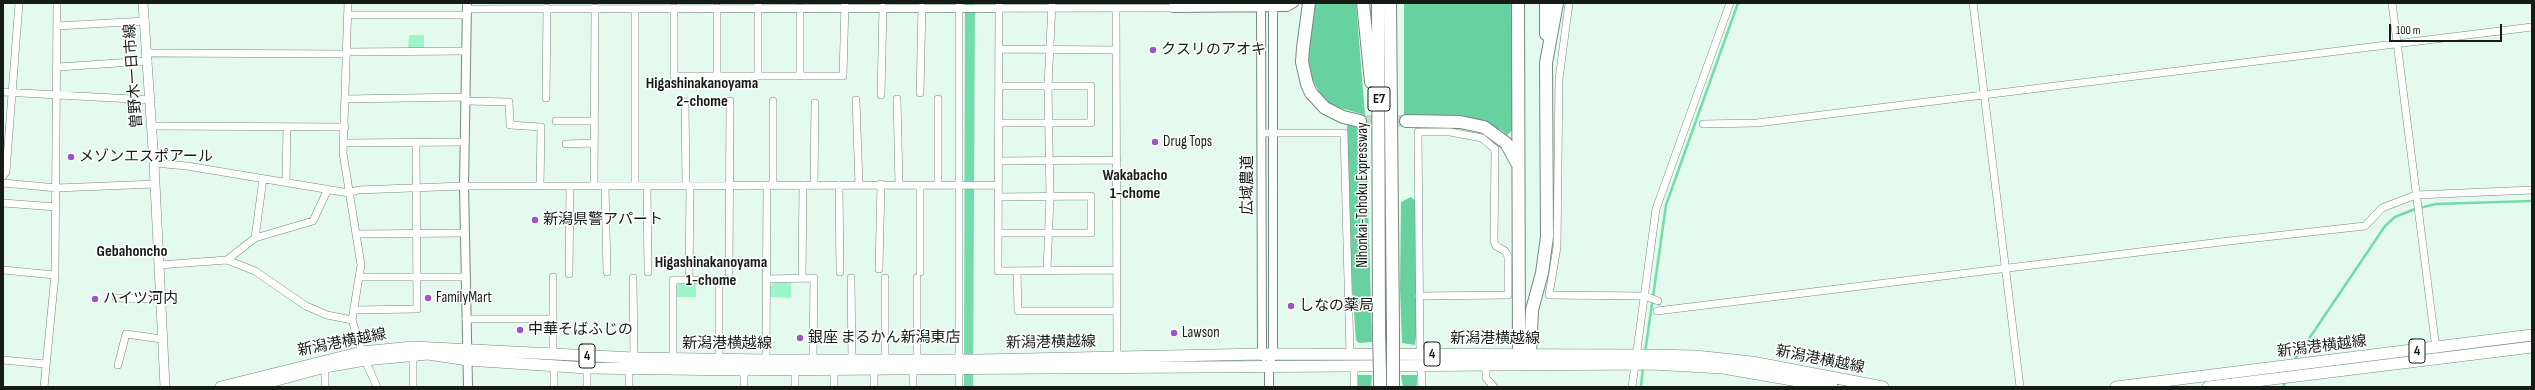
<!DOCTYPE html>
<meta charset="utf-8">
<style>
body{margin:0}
#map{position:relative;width:2535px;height:390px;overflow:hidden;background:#e5faef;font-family:"Sofia Sans Condensed",sans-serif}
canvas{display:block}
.frame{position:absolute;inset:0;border:4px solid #151c18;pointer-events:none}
.scale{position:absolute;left:2389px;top:24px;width:113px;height:18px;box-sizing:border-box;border:2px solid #151c18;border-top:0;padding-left:5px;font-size:12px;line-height:14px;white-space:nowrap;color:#151c18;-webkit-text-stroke:3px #fff;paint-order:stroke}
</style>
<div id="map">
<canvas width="2535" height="390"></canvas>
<div class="frame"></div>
<div class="scale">100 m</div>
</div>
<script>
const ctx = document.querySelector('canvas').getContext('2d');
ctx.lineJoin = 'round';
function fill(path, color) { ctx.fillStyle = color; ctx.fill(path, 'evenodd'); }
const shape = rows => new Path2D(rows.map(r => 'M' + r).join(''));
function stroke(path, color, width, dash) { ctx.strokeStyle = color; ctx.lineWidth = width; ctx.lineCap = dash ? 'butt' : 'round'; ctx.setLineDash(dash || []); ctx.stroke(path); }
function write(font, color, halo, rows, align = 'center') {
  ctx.font = font + ' "Sofia Sans Condensed","Noto Sans JP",sans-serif'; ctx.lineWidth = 3; ctx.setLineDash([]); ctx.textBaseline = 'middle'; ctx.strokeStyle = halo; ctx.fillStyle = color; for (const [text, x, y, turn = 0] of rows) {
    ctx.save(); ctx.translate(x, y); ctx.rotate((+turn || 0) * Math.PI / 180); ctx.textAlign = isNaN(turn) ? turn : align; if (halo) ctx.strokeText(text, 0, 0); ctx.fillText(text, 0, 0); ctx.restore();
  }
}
fill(shape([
 [409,35,424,35,424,49,408,49],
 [679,283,696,284,696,297,676,297,676,286],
 [773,283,791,283,791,298,770,297,770,287]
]), '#9df6c9');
fill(shape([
 [1313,3,1356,3,1365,115,1330,105,1322,97,1310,75,1306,51],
 [1404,3,1514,3,1514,129,1507,135,1501,130,1471,118,1430,115,1404,116],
 [1347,124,1366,129,1372,342,1359,343,1356,340,1349,244],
 [1411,197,1417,202,1417,326,1415,345,1402,343,1400,288,1401,202],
 [1358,375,1372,375,1371,387,1358,387],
 [1401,375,1417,375,1417,387,1403,387]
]), '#68d1a0');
fill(shape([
 [965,3,975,3,973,387,964,387]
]), '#73dcaa');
stroke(shape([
 [1645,353,1666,205,1738,3],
 [2294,361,2385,226,2395,217,2415,209,2436,204,2532,201],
 [1641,387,1643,367],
 [2283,387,2286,380]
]), '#73dcaa', 2.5);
stroke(shape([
 [1360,121,1406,121]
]), '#c6d9cf', 12, [12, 6]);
const minor = shape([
 [348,3,343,153,361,265,352,320,362,352],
 [758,3,758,76],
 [1569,3,1559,79,1557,247,1549,295,1645,296,1658,301],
 [1973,3,2020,387],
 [2392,3,2436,349],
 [999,4,998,271,1117,270],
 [674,8,674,76,843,76,845,3],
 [1116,8,1117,357],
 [467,9,1173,8,1173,3],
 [348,15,467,15],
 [57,26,145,21],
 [999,49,1116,50],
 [348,52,466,51],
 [148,53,346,54],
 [58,67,148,61],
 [717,76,717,8],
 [800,76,800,8],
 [3,92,151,100],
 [920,93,922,7],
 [881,95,883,7],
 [546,98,547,8],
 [346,99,466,97],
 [897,99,899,185],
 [938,99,938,185],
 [856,100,859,185],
 [466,101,509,102,510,125,541,127,540,186],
 [773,101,773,185],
 [685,102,686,186],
 [556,121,593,121],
 [999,123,1091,123,1091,86,999,86],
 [1703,124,1757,123,2532,27],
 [152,126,345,127],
 [1262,133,1344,133,1350,354],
 [343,143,465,142],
 [566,144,594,143],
 [998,161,1117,160],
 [154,163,187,166,349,193,358,190,464,186,998,185],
 [3,176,6,172,19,3],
 [286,182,287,127],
 [3,183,57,188,155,184],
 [814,185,815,103],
 [839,185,840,272],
 [920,185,920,272],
 [594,186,595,8],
 [605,186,607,272],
 [635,186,635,9],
 [647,187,648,272],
 [3,203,56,207],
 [998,233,1091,233,1091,196,998,197],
 [357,234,465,233],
 [255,238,263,179],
 [227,260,255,238,313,221,328,189],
 [159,265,227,260,255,271,306,306,327,315,352,320],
 [879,269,881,184],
 [3,270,55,275],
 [1047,270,1050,197,1048,86,1052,4],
 [1017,271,1018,311,1117,311],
 [729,273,730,101],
 [569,274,570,186],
 [359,277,466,277],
 [553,277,553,319],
 [633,278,634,358],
 [802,278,803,185],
 [851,278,852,360],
 [767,279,814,278,813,359],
 [689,280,690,187],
 [1419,296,1508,295,1508,256,1505,251,1496,246,1494,241,1495,149,1482,138,1450,132,1418,132,1420,354],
 [116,298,160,299],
 [354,310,417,309,416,144],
 [1657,311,2229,241,2365,226,2382,208,2416,195,2532,190],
 [466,319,553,319,553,355],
 [413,355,413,387],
 [673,359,673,280,719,280,719,359],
 [3,360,45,364],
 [365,360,377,387],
 [766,360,767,185],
 [885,360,885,278],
 [917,360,917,278],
 [1486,364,1486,378,1494,387],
 [118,365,126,334,162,339],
 [1421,365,1422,387],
 [554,366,554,387],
 [587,368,587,387],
 [834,369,834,387],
 [913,369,913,387],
 [744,370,744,387],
 [795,370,795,387],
 [44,387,55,275,57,3],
 [325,387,325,367],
 [629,387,629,369],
 [874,387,874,369],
 [959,387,959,3],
 [1354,387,1354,365],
 [1632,387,1656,209,1730,3]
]);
const tertiary = shape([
 [467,3,464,186,468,387],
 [1261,3,1262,354,1264,357],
 [1173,8,1287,7,1294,3],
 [1269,387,1269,365,1273,354,1273,3]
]);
const secondary = shape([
 [143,3,154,163,165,387]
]);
const primary = shape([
 [221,387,362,352,413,347,634,358,766,360,979,360,1262,354,1652,355,1695,356,1752,362,1883,387],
 [251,387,325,367,365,360,428,354,468,360,587,368,744,370,1652,364,1723,368,1832,387],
 [2116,387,2532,335],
 [2208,387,2532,347]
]);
const motorway = shape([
 [1309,3,1303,48,1302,62,1307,84,1311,93,1325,108,1343,117,1360,121],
 [1363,3,1371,82],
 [1378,3,1379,334],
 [1390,3,1393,333],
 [1518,3,1519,354,1525,364,1530,354,1532,310,1542,273,1547,237,1546,63,1557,3],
 [1546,3,1546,34],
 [1406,121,1460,122,1484,127,1506,143,1517,163],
 [1380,373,1380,387],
 [1393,374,1393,387]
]);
stroke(minor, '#76897f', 8);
stroke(tertiary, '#76897f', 10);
stroke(secondary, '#76897f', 10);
stroke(primary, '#76897f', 12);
stroke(motorway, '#76897f', 14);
stroke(minor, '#fff', 7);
stroke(tertiary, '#fff', 8);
stroke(secondary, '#fff', 9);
stroke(primary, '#fff', 11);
stroke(motorway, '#fff', 12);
const motorwayBridge = shape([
 [1379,334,1380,373],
 [1393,374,1393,333]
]);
stroke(motorwayBridge, '#76897f', 14, []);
stroke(motorwayBridge, '#fff', 12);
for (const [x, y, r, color] of [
 [1153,50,4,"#9d54c7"],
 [1155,142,4,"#9d54c7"],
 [71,157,4,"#9d54c7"],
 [535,220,4,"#9d54c7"],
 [428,298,4,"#9d54c7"],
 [95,299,4,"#9d54c7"],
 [1291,306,4,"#9d54c7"],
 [520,330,4,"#9d54c7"],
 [1174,333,4,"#9d54c7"],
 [800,338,4,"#9d54c7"]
]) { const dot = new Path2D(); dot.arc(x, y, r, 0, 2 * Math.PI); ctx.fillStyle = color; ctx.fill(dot); stroke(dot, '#fff', 1.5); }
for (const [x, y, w] of [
 [1379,99,22],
 [2417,351,16],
 [1432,354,16],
 [587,356,16]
]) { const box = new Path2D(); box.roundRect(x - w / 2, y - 12, w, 24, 3); ctx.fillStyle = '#fff'; ctx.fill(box); stroke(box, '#151c18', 1); }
write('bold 14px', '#151c18', null, [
 ["E7",1379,99],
 ["4",2417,351],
 ["4",1432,354],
 ["4",587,356]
]);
write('15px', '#151c18', '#fff', [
 ["クスリのアオキ",1161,50],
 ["Drug Tops",1163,142],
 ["メゾンエスポアール",79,157],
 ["新潟県警アパート",543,220],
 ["FamilyMart",436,298],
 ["ハイツ河内",103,299],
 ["しなの薬局",1299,306],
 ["中華そばふじの",528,330],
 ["Lawson",1182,333],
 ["銀座 まるかん新潟東店",808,338]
], 'left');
write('15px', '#151c18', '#fff', [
 ["曽野木一日市線",134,76,-94],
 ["広域農道",1248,185,-90],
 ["Nihonkai-Tohoku Expressway",1363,195,-90],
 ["新潟港横越線",1495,339],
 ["新潟港横越線",342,343,-11],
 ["新潟港横越線",1051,343,-1],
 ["新潟港横越線",727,344],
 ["新潟港横越線",2322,347,-7],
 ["新潟港横越線",1820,360,11]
]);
write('bold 16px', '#151c18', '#fff', [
 ["Higashinakanoyama",702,84],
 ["2-chome",702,102],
 ["Wakabacho",1135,176],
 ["1-chome",1135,194],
 ["Gebahoncho",132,252],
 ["Higashinakanoyama",711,263],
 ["1-chome",711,281]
]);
</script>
